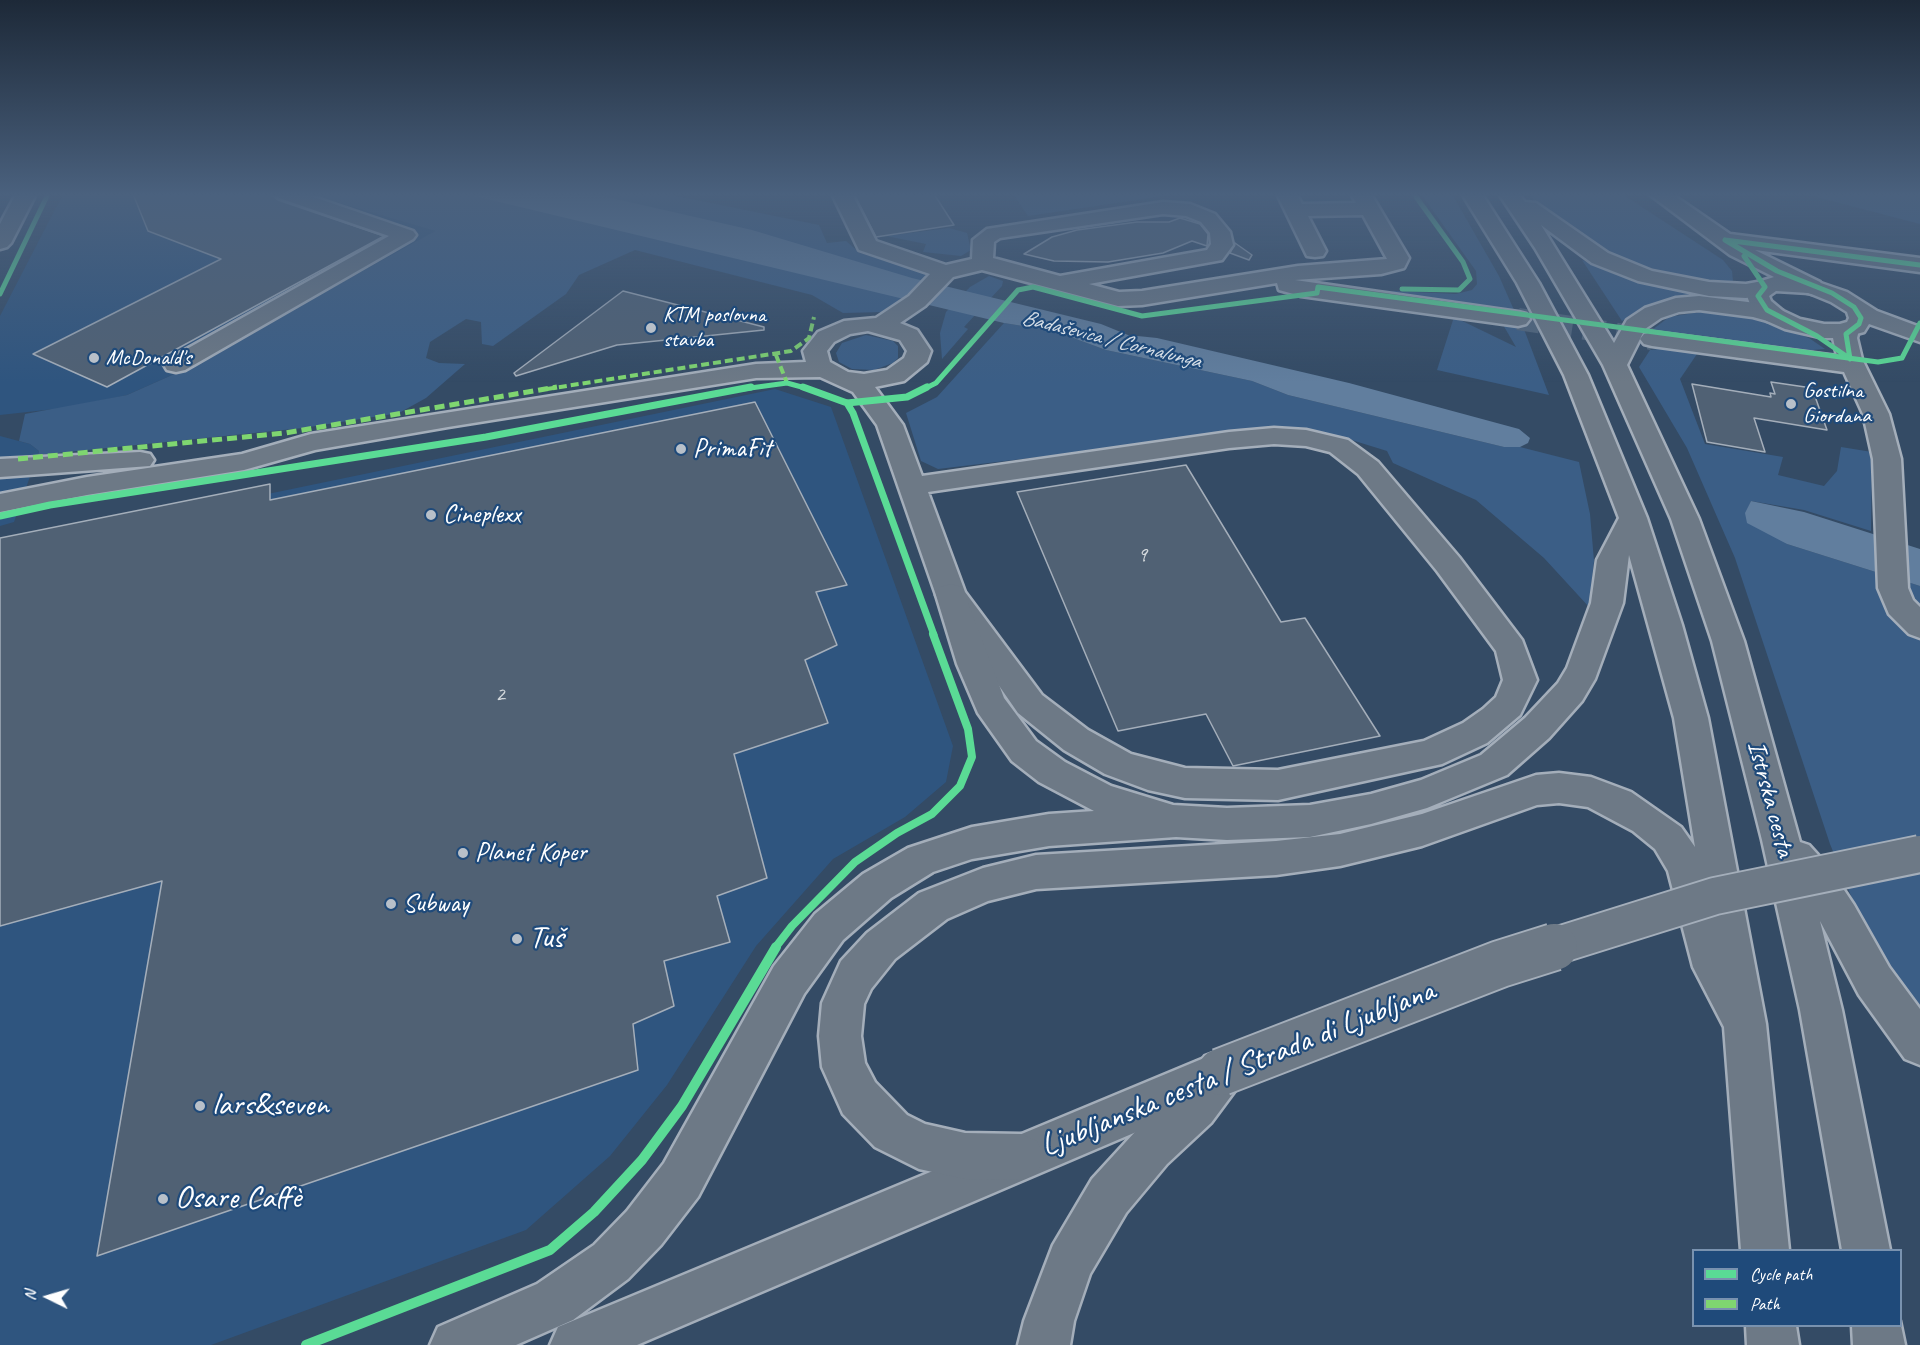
<!DOCTYPE html>
<meta charset="utf-8">
<style>
body{margin:0}
#map{position:relative;width:1920px;height:1345px;overflow:hidden;background:#344b65;font-family:Caveat,sans-serif}
canvas{display:block}
.legend{position:absolute;left:1692px;top:1249px;width:210px;height:78px;box-sizing:border-box;background:#1f4a7a;border:2px solid #7992af;margin:0;padding:8px 10px;list-style:none;font-size:18px;color:#fff}
.legend li{display:flex;align-items:center;gap:12px;height:30px}
.legend b{width:30px;border:2px solid #7992af}
.north{position:absolute;left:18px;top:1267px;width:60px;height:60px;-webkit-text-stroke:4px #1f4a7a;paint-order:stroke;rotate:275deg;font-size:16px;font-weight:700;line-height:24px;text-align:center;color:#fff}
.north::after{content:'';display:block;margin:auto;width:21px;height:27px;background:#fff;clip-path:polygon(50% 0,100% 100%,50% 72%,0 100%)}
</style>
<div id="map">
<canvas width="1920" height="1345"></canvas>
<ul class="legend">
<li><b style="height:8px;background:#5adb95"></b>Cycle path</li>
<li><b style="height:8px;background:#7fd670"></b>Path</li>
</ul>
<div class="north">N</div>
</div>
<script>
const ctx = document.querySelector('canvas').getContext('2d');
ctx.lineJoin = 'round';
function fill(path, color) { ctx.fillStyle = color; ctx.fill(path, 'evenodd'); }
const shape = rows => new Path2D(rows.map(r => 'M' + r).join(''));
function stroke(path, color, width, dash) { ctx.strokeStyle = color; ctx.lineWidth = width; ctx.lineCap = dash ? 'butt' : 'round'; ctx.setLineDash(dash || []); ctx.stroke(path); }
function write(font, color, halo, rows, align = 'center') {
  ctx.font = font + ' Caveat,sans-serif'; ctx.lineWidth = 4.5; ctx.setLineDash([]); ctx.textBaseline = 'middle'; ctx.strokeStyle = halo; ctx.fillStyle = color; for (const [text, x, y, turn = 0] of rows) {
    ctx.save(); ctx.translate(x, y); ctx.rotate((+turn || 0) * Math.PI / 180); ctx.textAlign = isNaN(turn) ? turn : align; if (halo) ctx.strokeText(text, 0, 0); ctx.fillText(text, 0, 0); ctx.restore();
  }
}
fill(shape([
 [63,194,308,194,436,231,181,371,127,395,64,408,0,415,0,316],
 [775,389,831,407,953,746,946,782,905,817,833,859,756,946,667,1085,610,1156,526,1230,211,1345,0,1345,0,555,55,538],
 [0,436,30,444,39,451,14,522,0,526]
]), '#2f557f');
fill(shape([
 [308,194,667,194,819,225,827,243,846,241,860,253,917,270,926,275,925,279,884,312,843,313,812,295,635,250,579,275,566,294,493,346,482,344,481,322,466,319,430,342,426,358,439,363,465,364,426,398,399,413,303,428,38,455,39,451,30,444,19,441,25,414,127,395,181,371,435,231],
 [1013,194,1178,194,1028,216],
 [1421,194,1452,194,1499,276,1514,310,1374,292,1375,290,1456,294,1472,290,1477,284,1476,271],
 [1529,194,1622,194,1723,260,1732,271,1733,281,1700,282,1671,277,1608,256,1542,210],
 [1805,194,1920,194,1920,224],
 [949,228,967,233,971,250,961,256,923,252,926,244,886,236],
 [1582,260,1645,284,1691,294,1642,309,1622,321],
 [989,276,1003,281,1002,286,964,327,968,329,942,359,940,333,946,312,970,287],
 [1706,311,1749,314,1809,338,1825,349,1800,351,1763,347,1652,330,1669,317],
 [1454,317,1516,347,1502,323,1522,324,1549,395,1437,370],
 [1004,323,1054,331,1106,350,1252,381,1288,395,1504,447,1520,447,1579,462,1590,514,1594,561,1589,607,1544,558,1476,500,1393,463,1387,451,1345,438,1290,427,938,469,921,461,906,413,937,397],
 [866,335,893,341,898,346,898,358,893,363,874,370,852,369,839,362,836,353,842,343],
 [1665,348,1699,351,1680,379,1705,444,1783,457,1778,475,1824,486,1837,471,1841,447,1872,452,1871,531,1804,510,1751,501,1746,513,1787,544,1920,586,1920,1012,1884,967,1858,913,1830,844,1735,558,1687,448,1639,367,1650,350]
]), '#3b5e86');
fill(shape([
 [466,194,594,194,752,230,912,278,1101,324,1128,335,1157,338,1349,383,1519,429,1530,438,1528,443,1520,447,1504,447,1288,395,1252,381,1106,350,1054,331,1004,323],
 [1751,501,1804,512,1920,549,1920,586,1787,544,1747,523,1745,513]
]), '#617e9e');
const building = shape([
 [133,194,270,194,278,200,384,236,107,387,33,354,221,259,148,231,133,194],
 [854,194,934,194,954,225,876,237,854,194],
 [1180,218,1200,224,1208,234,1207,246,1192,241,1163,253,1108,262,1054,261,1024,254,1052,237,1077,230,1137,222,1169,222,1180,218],
 [1235,243,1252,255,1249,260,1230,253,1235,243],
 [623,291,764,327,764,330,617,345,516,376,514,373,623,291],
 [1771,382,1812,388,1827,430,1754,418,1765,452,1707,442,1692,384,1771,397,1770,393,1775,394,1771,382],
 [755,402,847,585,816,592,837,645,805,660,828,723,734,754,767,878,717,896,730,942,664,961,674,1006,633,1024,638,1070,97,1256,162,881,0,926,0,538,270,484,270,500,755,402],
 [1186,465,1281,622,1305,618,1380,736,1233,766,1206,714,1118,731,1017,492,1186,465]
]);
fill(building, '#506174');
stroke(building, '#a4aeba', 1.5);
stroke(shape([
 [1518,319,1652,339]
]), '#52667c', 22, [22, 11]);
const minor = shape([
 [16,194,36,194,11,243,7,247,0,249,0,224,16,194],
 [276,194,305,194,413,231,416,235,413,239,185,370,176,372,167,370,164,365,167,360,389,236,279,198,276,194],
 [832,194,852,194,876,241,946,265,972,259,973,240,987,229,1163,202,1190,204,1215,214,1230,232,1233,245,1222,260,1089,284,1119,292,1142,291,1298,266,1387,259,1363,215,1308,216,1326,251,1323,256,1315,257,1307,256,1277,194,1297,194,1302,204,1356,203,1351,194,1371,194,1409,258,1404,268,1381,274,1295,280,1518,312,1526,314,1530,319,1526,324,1518,326,1301,296,1279,290,1277,283,1142,305,1118,306,982,270,953,277,925,306,900,323,917,330,931,351,927,362,904,381,875,387,903,425,922,476,1229,432,1274,428,1306,430,1348,440,1378,462,1459,557,1522,640,1537,680,1520,715,1487,743,1442,764,1278,800,1185,798,1148,790,1105,774,1064,750,1018,713,936,595,877,425,853,392,820,377,756,378,448,427,315,450,244,470,87,495,0,512,0,494,87,477,242,454,311,434,756,364,806,362,803,351,818,332,844,321,876,318,909,296,930,274,859,250,832,194],
 [1163,214,1186,216,1201,222,1210,233,1211,244,1207,250,1060,276,993,258,994,242,1000,238,1163,214],
 [868,331,900,340,907,351,904,358,887,370,864,374,848,372,830,362,827,351,834,342,850,334,868,331],
 [1274,444,1306,446,1330,452,1358,474,1437,571,1496,651,1503,680,1496,697,1483,709,1463,723,1424,741,1278,770,1185,768,1131,754,1088,730,1042,695,965,592,928,492,1229,448,1274,444],
 [1649,194,1672,194,1730,234,1920,258,1920,272,1755,250,1820,282,1823,287,1820,292,1812,294,1804,292,1730,255,1649,194],
 [1847,323,1855,325,1859,330,1857,338,1862,359,1889,414,1901,459,1908,588,1913,600,1920,607,1920,638,1909,634,1889,614,1878,588,1873,459,1863,414,1844,372,1652,346,1644,344,1640,339,1644,334,1652,332,1837,356,1833,338,1835,330,1839,325,1847,323],
 [140,452,150,454,154,460,150,466,0,477,0,459,140,452]
]);
const major = shape([
 [1774,277,1812,280,1847,292,1877,311,1920,327,1920,342,1869,324,1864,332,1841,338,1824,338,1785,329,1767,321,1752,309,1747,296,1755,283,1774,277],
 [1776,291,1809,293,1831,302,1847,312,1849,318,1847,322,1840,324,1824,324,1800,319,1783,311,1771,301,1769,296,1776,291],
 [1221,1051,1237,1057,1243,1073,1237,1089,637,1345,550,1345,558,1327,1221,1051]
]);
const highway = shape([
 [1462,194,1482,194,1539,283,1588,375,1647,518,1682,625,1708,718,1766,1024,1789,1250,1741,1250,1724,1027,1693,967,1668,871,1655,849,1633,831,1588,807,1559,803,1537,805,1422,846,1340,866,1276,875,1036,889,988,901,947,919,895,959,871,989,864,1004,861,1036,865,1063,875,1082,907,1115,925,1124,965,1133,1021,1134,1037,1141,1044,1157,1037,1173,1021,1180,965,1179,919,1169,875,1147,843,1114,822,1067,819,1036,822,1003,841,961,867,933,919,893,983,868,1036,855,1276,841,1340,834,1422,814,1536,775,1559,773,1591,777,1631,792,1681,827,1695,847,1674,718,1629,555,1623,603,1595,679,1582,701,1549,738,1507,775,1427,808,1371,824,1310,837,1227,840,1176,837,1049,846,972,859,933,872,891,898,843,940,804,994,698,1197,661,1245,628,1279,573,1320,516,1345,430,1345,438,1327,537,1284,594,1245,627,1211,664,1163,774,966,815,914,863,874,908,848,972,827,1049,814,1094,811,1039,782,1012,761,978,713,957,664,936,595,940,587,951,584,962,587,1004,698,1036,741,1065,762,1111,786,1173,805,1227,808,1310,805,1371,794,1421,780,1481,755,1525,718,1558,683,1567,668,1591,603,1597,560,1619,518,1564,375,1517,283,1462,194],
 [1499,194,1519,194,1525,202,1536,203,1608,253,1652,271,1709,282,1746,284,1763,281,1771,283,1774,288,1771,293,1746,298,1709,296,1638,281,1592,263,1541,225,1614,343,1627,320,1645,308,1676,298,1699,296,1756,303,1783,311,1787,316,1783,321,1775,323,1753,317,1699,310,1679,312,1661,318,1645,329,1627,365,1699,519,1744,641,1800,842,1809,845,1828,866,1854,905,1889,967,1920,1009,1920,1065,1905,1059,1859,995,1820,921,1842,1010,1890,1250,1842,1250,1800,1010,1762,840,1712,641,1671,519,1603,365,1535,248,1499,194],
 [1221,1050,1237,1056,1243,1072,1237,1088,1211,1123,1167,1164,1126,1213,1090,1274,1074,1321,1070,1345,1018,1345,1024,1321,1053,1245,1092,1179,1135,1132,1179,1091,1205,1056,1221,1050],
 [1900,1321,1905,1345,1853,1345,1852,1326,1900,1326,1900,1321],
 [1746,1326,1796,1326,1799,1345,1747,1345,1746,1326]
]);
stroke(minor, '#a4aeba', 5);
stroke(major, '#a4aeba', 5);
stroke(highway, '#a4aeba', 5);
fill(minor, '#6d7986');
fill(major, '#6d7986');
fill(highway, '#6d7986');
const majorBridgeFar1 = shape([
 [1549,948,1715,896,1920,854]
]);
const majorBridge = shape([
 [1221,1072,1500,964,1554,947]
]);
stroke(majorBridgeFar1, '#a4aeba', 40, []);
stroke(majorBridge, '#a4aeba', 50, []);
stroke(majorBridgeFar1, '#6d7986', 36);
stroke(majorBridge, '#6d7986', 46);
stroke(shape([
 [776,355,787,383],
 [547,389,791,351,809,338,814,317]
]), '#7fd670', 4, [8, 4]);
stroke(shape([
 [18,459,285,433,557,387]
]), '#7fd670', 5, [10, 5]);
stroke(shape([
 [1725,240,1777,271,1832,293,1854,307,1861,318,1859,324,1846,334,1850,359],
 [1725,240,1920,265],
 [1744,256,1765,287,1758,296,1767,310,1817,336,1849,358],
 [1402,289,1459,290,1470,279,1463,262,1414,194],
 [0,294,48,194],
 [743,389,787,383,809,389],
 [924,389,936,383,1018,290,1033,287,1142,316,1317,293,1318,287,1878,362,1902,358,1920,323]
]), '#5adb95', 5);
stroke(shape([
 [803,387,847,403,907,397,927,387],
 [847,403,853,413,934,635],
 [0,516,50,505,486,437,751,387]
]), '#5adb95', 7);
stroke(shape([
 [775,948,792,926,855,862,897,833,932,814,960,786,972,757,968,729,933,634]
]), '#5adb95', 8);
stroke(shape([
 [306,1345,550,1250,594,1212,642,1160,682,1106,776,947]
]), '#5adb95', 10);
const sky = ctx.createLinearGradient(0, 0, 0, 382);
sky.addColorStop(0, '#1d2938');
sky.addColorStop(0.51, '#4a617e');
sky.addColorStop(1, '#4a617e00');
ctx.fillStyle = sky;
ctx.fillRect(0, 0, 1920, 382);
for (const [x, y, r, color] of [
 [651,328,6,"#b8c0c9"],
 [94,358,6,"#b8c0c9"],
 [1791,404,6,"#b8c0c9"],
 [681,449,6,"#b8c0c9"],
 [431,515,6,"#b8c0c9"],
 [463,853,6,"#b8c0c9"],
 [391,904,6,"#b8c0c9"],
 [517,939,6,"#b8c0c9"],
 [200,1106,6,"#b8c0c9"],
 [163,1199,6,"#b8c0c9"]
]) { const dot = new Path2D(); dot.arc(x, y, r, 0, 2 * Math.PI); ctx.fillStyle = color; ctx.fill(dot); stroke(dot, '#1f4a7a', 2); }
write('22px', '#fff', '#1f4a7a', [
 ["KTM poslovna",663,315],
 ["stavba",663,340],
 ["McDonald's",106,358],
 ["Gostilna",1803,391],
 ["Giordana",1803,416]
], 'left');
write('italic 22px', '#d8e0e8', '#1f4a7a', [
 ["Badaševica / Cornalunga",1111,340,14]
]);
write('22px', '#d3d8dc', null, [
 ["9",1142,555],
 ["2",500,695]
]);
write('26px', '#fff', '#1f4a7a', [
 ["PrimaFit",693,449],
 ["Cineplexx",443,515],
 ["Planet Koper",475,853],
 ["Subway",403,904]
], 'left');
write('26px', '#fff', '#1f4a7a', [
 ["Istrska cesta",1770,799,75]
]);
write('32px', '#fff', '#1f4a7a', [
 ["Tuš",529,939],
 ["lars&seven",212,1106],
 ["Osare Caffè",175,1199]
], 'left');
write('32px', '#fff', '#1f4a7a', [
 ["Ljubljanska cesta / Strada di Ljubljana",1238,1069,-22]
]);
</script>
